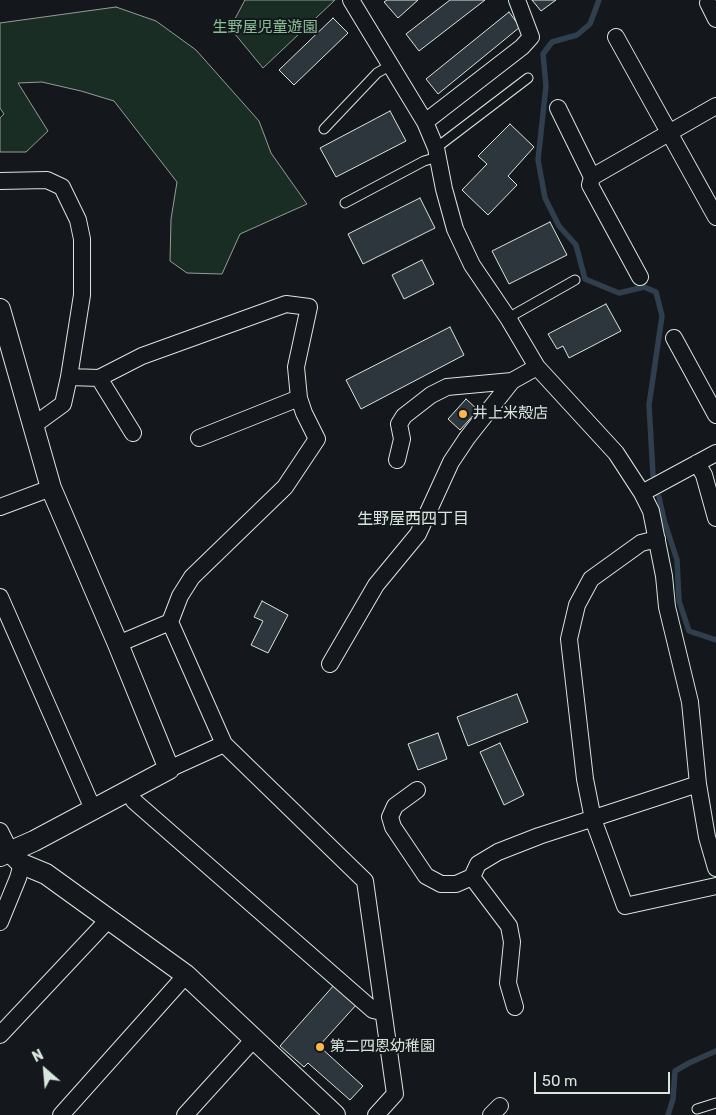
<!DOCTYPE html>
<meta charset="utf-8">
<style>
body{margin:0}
#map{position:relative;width:716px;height:1115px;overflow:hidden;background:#14181c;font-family:Rubik,sans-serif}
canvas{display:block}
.north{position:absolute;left:20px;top:1045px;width:50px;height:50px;-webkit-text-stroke:4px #14181c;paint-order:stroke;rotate:333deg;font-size:14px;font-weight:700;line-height:20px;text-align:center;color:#d8e6dc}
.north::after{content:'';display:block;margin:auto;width:18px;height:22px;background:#d8e6dc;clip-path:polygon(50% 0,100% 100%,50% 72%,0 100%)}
.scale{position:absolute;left:534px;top:1072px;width:136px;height:22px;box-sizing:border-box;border:2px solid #d8e6dc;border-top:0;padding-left:6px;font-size:15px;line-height:18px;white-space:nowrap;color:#d8e6dc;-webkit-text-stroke:4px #14181c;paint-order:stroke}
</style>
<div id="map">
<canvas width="716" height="1115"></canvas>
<div class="north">N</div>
<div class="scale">50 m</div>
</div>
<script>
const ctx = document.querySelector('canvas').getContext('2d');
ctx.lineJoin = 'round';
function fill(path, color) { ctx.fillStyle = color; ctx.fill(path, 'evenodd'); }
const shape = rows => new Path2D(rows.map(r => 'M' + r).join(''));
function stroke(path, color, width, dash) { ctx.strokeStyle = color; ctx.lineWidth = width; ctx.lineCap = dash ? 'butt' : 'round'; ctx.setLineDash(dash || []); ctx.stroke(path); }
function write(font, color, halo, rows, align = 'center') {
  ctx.font = font + ' Rubik,"Noto Sans JP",sans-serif'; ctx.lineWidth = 4; ctx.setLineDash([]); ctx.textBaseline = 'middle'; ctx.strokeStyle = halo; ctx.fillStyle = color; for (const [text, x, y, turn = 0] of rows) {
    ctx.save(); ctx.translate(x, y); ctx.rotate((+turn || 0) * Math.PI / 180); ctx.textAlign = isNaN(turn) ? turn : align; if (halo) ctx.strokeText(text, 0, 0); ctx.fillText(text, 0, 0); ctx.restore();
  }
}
const green = shape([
 [245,0,335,0,263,68,230,28,245,0],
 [116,7,156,21,196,50,259,121,271,153,307,204,240,234,222,274,187,273,170,261,171,219,177,182,114,101,81,91,42,82,18,83,48,131,26,152,0,152,0,118,4,114,0,108,0,23,116,7]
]);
fill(green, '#1a2d24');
stroke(green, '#939e99', 1);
stroke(shape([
 [599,0,590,24,577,35,552,42,543,54,546,86,538,160,545,198,559,226,576,245,585,279,619,293,644,287,656,292,662,316,649,405,653,475],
 [659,497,664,520,677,560,679,601,689,631,716,640],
 [668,1115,673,1099,675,1071,689,1063,716,1051]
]), '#2f3f4d', 5.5);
const building = shape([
 [387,0,418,0,398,18,384,2,387,0],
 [450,0,485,0,419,51,406,34,450,0],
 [532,0,556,0,541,11,532,0],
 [509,12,520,27,438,94,426,79,509,12],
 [333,18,348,33,294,85,279,70,333,18],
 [390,111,406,141,336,177,320,148,390,111],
 [510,124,534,147,508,176,517,185,488,215,462,190,487,164,478,156,510,124],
 [420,198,435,228,363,264,348,234,420,198],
 [550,222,567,255,509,284,492,251,550,222],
 [422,260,434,284,404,299,392,275,422,260],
 [606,304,621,331,569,358,563,346,557,349,548,334,606,304],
 [450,327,464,355,361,409,346,380,450,327],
 [466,399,478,410,460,430,448,419,466,399],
 [262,601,288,615,268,653,251,645,263,621,254,617,262,601],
 [517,694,528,722,468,746,457,717,517,694],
 [438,733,447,759,418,770,408,744,438,733],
 [500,743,524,795,504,805,480,752,500,743],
 [335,984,357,1004,319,1046,363,1086,350,1100,308,1063,304,1067,280,1046,335,984]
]);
fill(building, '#2c363c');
stroke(building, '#d8e6dc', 1);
const service = shape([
 [324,129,377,73,391,65],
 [436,148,528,78],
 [345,203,424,161,438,157],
 [508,318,575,280],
 [697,1109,716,1103]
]);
const minor = shape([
 [351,0,425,122,436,148,444,189,455,229,472,265,508,318,537,367,616,453,642,493,651,511,664,576,667,607,690,702,698,784,707,837,716,868],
 [708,3,716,19],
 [616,37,716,217],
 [558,108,592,177,590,185,640,277],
 [425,122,522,47,531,37,517,0],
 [592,177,716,106],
 [0,181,47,180,62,187,78,220,82,239,82,295,69,377,63,404,41,420,32,423],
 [674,338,716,415],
 [69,377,99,378,142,356,286,304,309,307,296,367,299,398,304,413,317,439,285,487,192,577,180,596,170,622,224,744,169,769],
 [99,378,133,433],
 [199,438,299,398],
 [397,460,402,439,399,424,404,416,431,395,447,387,512,381],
 [697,463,704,475,716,518],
 [642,493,716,453],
 [0,507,51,488],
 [657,539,641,543,591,579,577,605,569,639,585,779,593,819,625,906,716,886],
 [0,597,93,809],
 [118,644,170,622],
 [330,664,376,585,418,534,451,462,467,438,512,381,537,367],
 [224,744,365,881,395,1094,376,1115],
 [128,790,134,801,373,1010,382,1012],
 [417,790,395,806,390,817,393,827,426,876,441,884,456,884,472,877],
 [0,831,11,853],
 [0,922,18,878,22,864],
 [515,1007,508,983,512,942,509,926,472,877,478,864,498,852,539,836,698,784],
 [0,1035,108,920],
 [61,1115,186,975],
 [185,1115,253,1040],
 [491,1115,500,1106]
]);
const tertiary = shape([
 [0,309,51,488,118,644,169,769,34,841,0,856],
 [11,853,22,864,46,874,186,975,335,1115]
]);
stroke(service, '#d8e6dc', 11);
stroke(minor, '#d8e6dc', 18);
stroke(tertiary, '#d8e6dc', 22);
stroke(service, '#14181c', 9);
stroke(minor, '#14181c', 16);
stroke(tertiary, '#14181c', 20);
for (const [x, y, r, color] of [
 [463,414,5,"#ffb74d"],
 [320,1047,5,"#ffb74d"]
]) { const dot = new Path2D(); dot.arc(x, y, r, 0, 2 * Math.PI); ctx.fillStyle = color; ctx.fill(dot); stroke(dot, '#14181c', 2); }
write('15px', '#8ac095', '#14181c', [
 ["生野屋児童遊園",265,28]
]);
write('15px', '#d8e6dc', '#14181c', [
 ["井上米殻店",473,414],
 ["第二四恩幼稚園",330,1047]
], 'left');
write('16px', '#d8e6dc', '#14181c', [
 ["生野屋西四丁目",413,519]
]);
</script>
